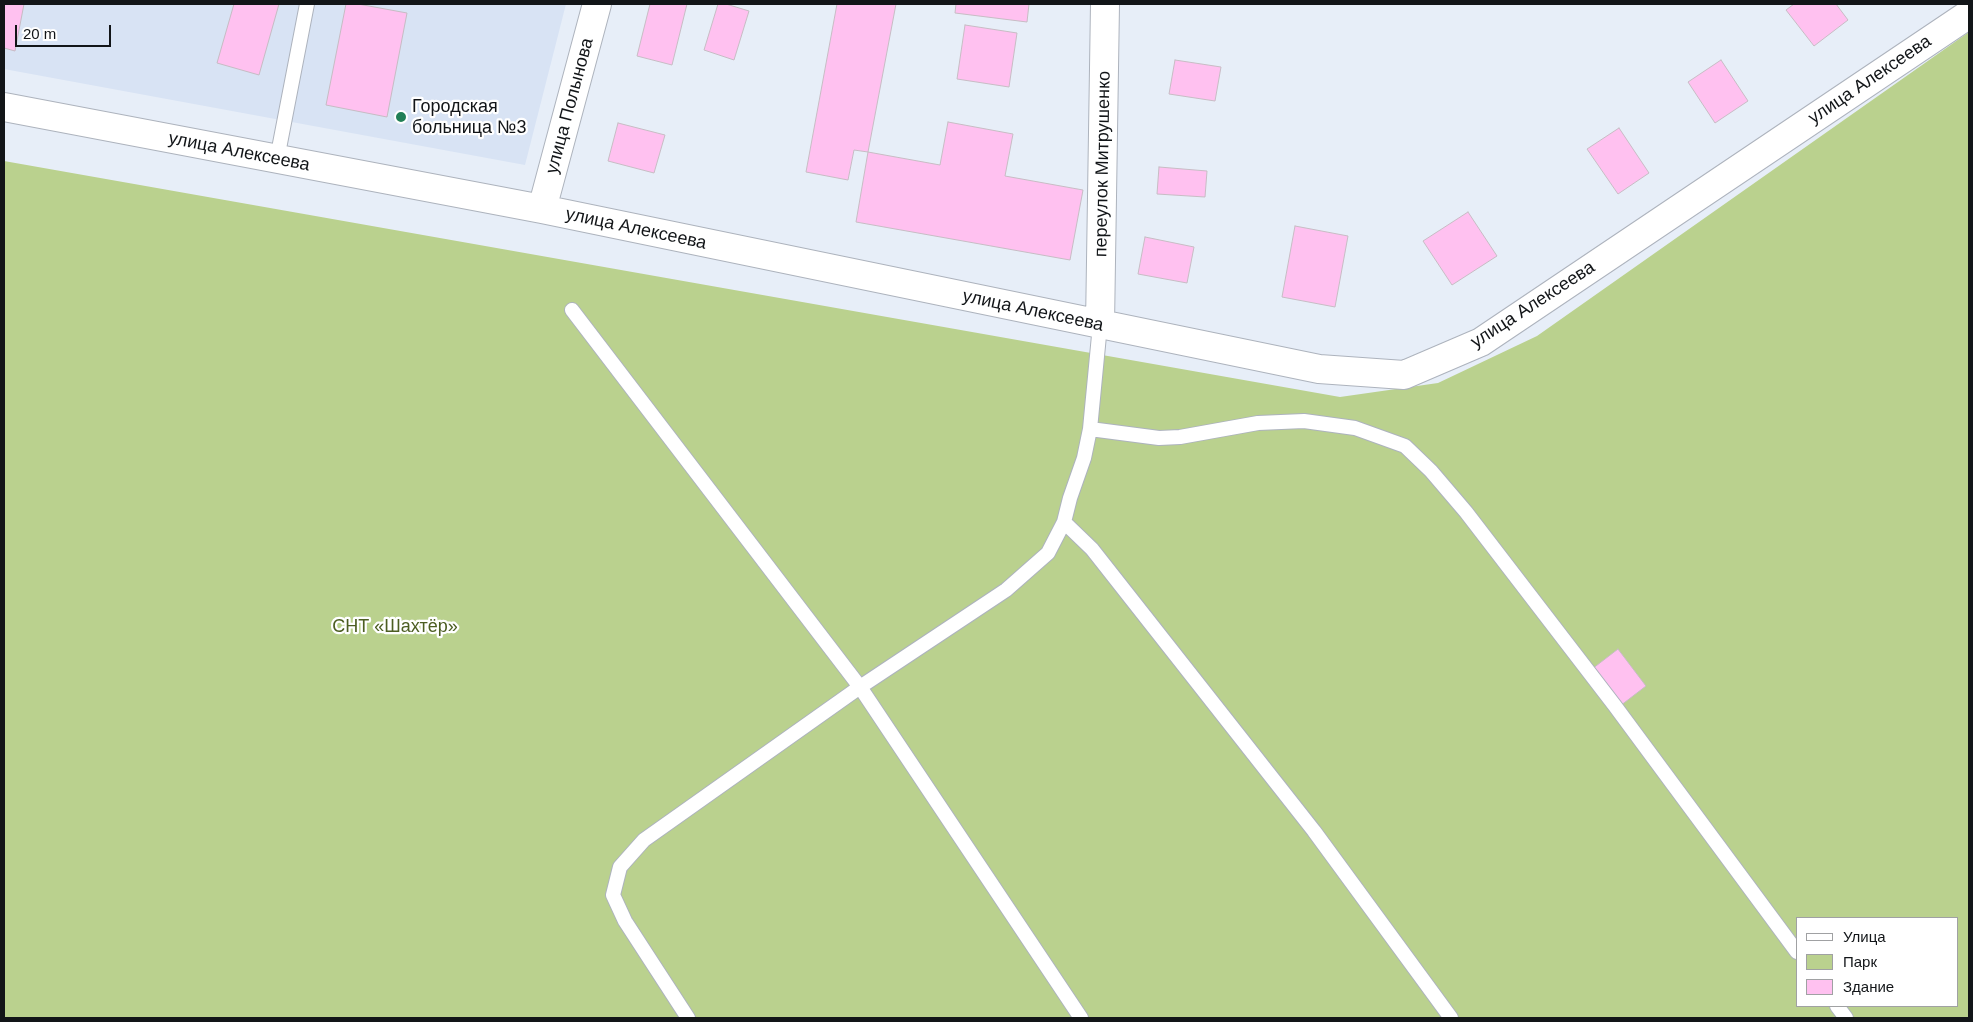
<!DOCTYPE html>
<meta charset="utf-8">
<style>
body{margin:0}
#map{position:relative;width:1973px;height:1022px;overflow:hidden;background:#e7eef8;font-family:Arial,sans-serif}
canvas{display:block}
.frame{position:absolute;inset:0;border:5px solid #121518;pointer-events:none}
.legend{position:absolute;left:1796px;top:917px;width:162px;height:90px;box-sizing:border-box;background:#fff;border:1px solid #a0a1a3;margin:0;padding:6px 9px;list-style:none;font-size:15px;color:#121518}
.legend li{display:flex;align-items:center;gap:10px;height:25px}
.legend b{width:25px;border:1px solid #a0a1a3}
.scale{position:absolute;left:15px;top:25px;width:96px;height:22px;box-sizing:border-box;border:2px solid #121518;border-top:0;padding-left:6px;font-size:15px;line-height:18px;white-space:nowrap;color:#121518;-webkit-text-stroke:4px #fff;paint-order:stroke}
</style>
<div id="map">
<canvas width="1973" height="1022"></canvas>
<div class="frame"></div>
<ul class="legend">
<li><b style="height:6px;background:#fff"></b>Улица</li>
<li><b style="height:14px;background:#bad18e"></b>Парк</li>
<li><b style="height:14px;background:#ffc1f0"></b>Здание</li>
</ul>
<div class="scale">20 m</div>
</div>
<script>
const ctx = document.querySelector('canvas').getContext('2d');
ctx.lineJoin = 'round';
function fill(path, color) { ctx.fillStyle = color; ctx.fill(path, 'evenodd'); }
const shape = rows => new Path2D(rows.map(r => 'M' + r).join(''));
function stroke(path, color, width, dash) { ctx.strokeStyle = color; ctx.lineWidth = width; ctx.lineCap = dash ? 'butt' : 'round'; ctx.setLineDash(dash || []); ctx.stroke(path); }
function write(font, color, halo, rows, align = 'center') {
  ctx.font = font + ' Arial,sans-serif'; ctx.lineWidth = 4.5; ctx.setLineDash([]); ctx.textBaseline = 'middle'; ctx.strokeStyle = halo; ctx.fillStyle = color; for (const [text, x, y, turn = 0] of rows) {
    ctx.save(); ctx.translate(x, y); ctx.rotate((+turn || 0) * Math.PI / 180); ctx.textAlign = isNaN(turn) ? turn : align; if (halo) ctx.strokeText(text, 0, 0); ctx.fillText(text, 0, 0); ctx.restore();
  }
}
fill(shape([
 [4,4,566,4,525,165,4,69]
]), '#d8e3f4');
fill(shape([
 [1969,32,1969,1018,4,1018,4,161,1340,397,1438,383,1537,336],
 [1797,918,1957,918,1957,1006,1797,1006]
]), '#bad18e');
const building = shape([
 [4,4,24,4,15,51,4,48,4,4],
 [234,4,279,4,259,75,217,63,234,4],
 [346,4,358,4,407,13,387,117,326,105,346,4],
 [650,4,687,4,672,65,637,56,650,4],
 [718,4,726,4,749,11,734,60,704,50,718,4],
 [837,4,896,4,868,152,854,150,848,180,806,172,837,4],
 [956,4,1029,4,1027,22,955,13,956,4],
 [1794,4,1836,4,1848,20,1814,46,1786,10,1794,4],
 [965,25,1017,33,1009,87,957,79,965,25],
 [1175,60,1221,67,1215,101,1169,94,1175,60],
 [1721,60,1748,101,1715,123,1688,82,1721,60],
 [948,122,1013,134,1005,176,1083,190,1070,260,856,222,868,152,940,165,948,122],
 [618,123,665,135,654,173,608,161,618,123],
 [1619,128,1649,173,1618,194,1587,149,1619,128],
 [1159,167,1207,171,1205,197,1157,194,1159,167],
 [1468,212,1497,256,1452,285,1423,241,1468,212],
 [1295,226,1348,236,1335,307,1282,297,1295,226],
 [1145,237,1194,247,1187,283,1138,274,1145,237],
 [1618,649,1646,686,1620,706,1592,669,1618,649]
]);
fill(building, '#ffc1f0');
stroke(building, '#c7bcc4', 1);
const lane = shape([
 [277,159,307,4],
 [572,310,860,687,1081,1018],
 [1090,429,1159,438,1180,437,1258,423,1304,421,1355,428,1405,446,1431,471,1466,512,1615,706,1797,952],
 [1064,522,1092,549,1314,831,1451,1018],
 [1837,1006,1846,1018],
 [688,1018,625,921,613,895,620,867,644,840,860,687,1006,590,1048,553,1064,522,1070,498,1084,458,1090,429,1100,325]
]);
const street = shape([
 [4,107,542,209,1319,369,1404,375,1481,342,1969,14],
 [542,209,597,4],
 [1100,325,1105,4]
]);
stroke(lane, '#adb3bd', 16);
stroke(street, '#adb3bd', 30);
stroke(lane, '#fff', 14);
stroke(street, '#fff', 28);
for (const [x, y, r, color] of [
 [401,117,6,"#217f56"]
]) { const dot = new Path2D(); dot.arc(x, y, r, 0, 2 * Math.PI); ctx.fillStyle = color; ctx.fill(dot); stroke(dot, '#fff', 2); }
write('18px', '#121518', '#fff', [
 ["улица Алексеева",1870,80,-34],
 ["улица Полынова",570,106,-75],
 ["улица Алексеева",239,152,11],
 ["переулок Митрушенко",1103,164,-89],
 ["улица Алексеева",636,229,12],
 ["улица Алексеева",1533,305,-33],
 ["улица Алексеева",1033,311,12]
]);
write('18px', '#121518', '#fff', [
 ["Городская",412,107],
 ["больница №3",412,128]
], 'left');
write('18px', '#4c5e22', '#fff', [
 ["СНТ «Шахтёр»",395,627]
]);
</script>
